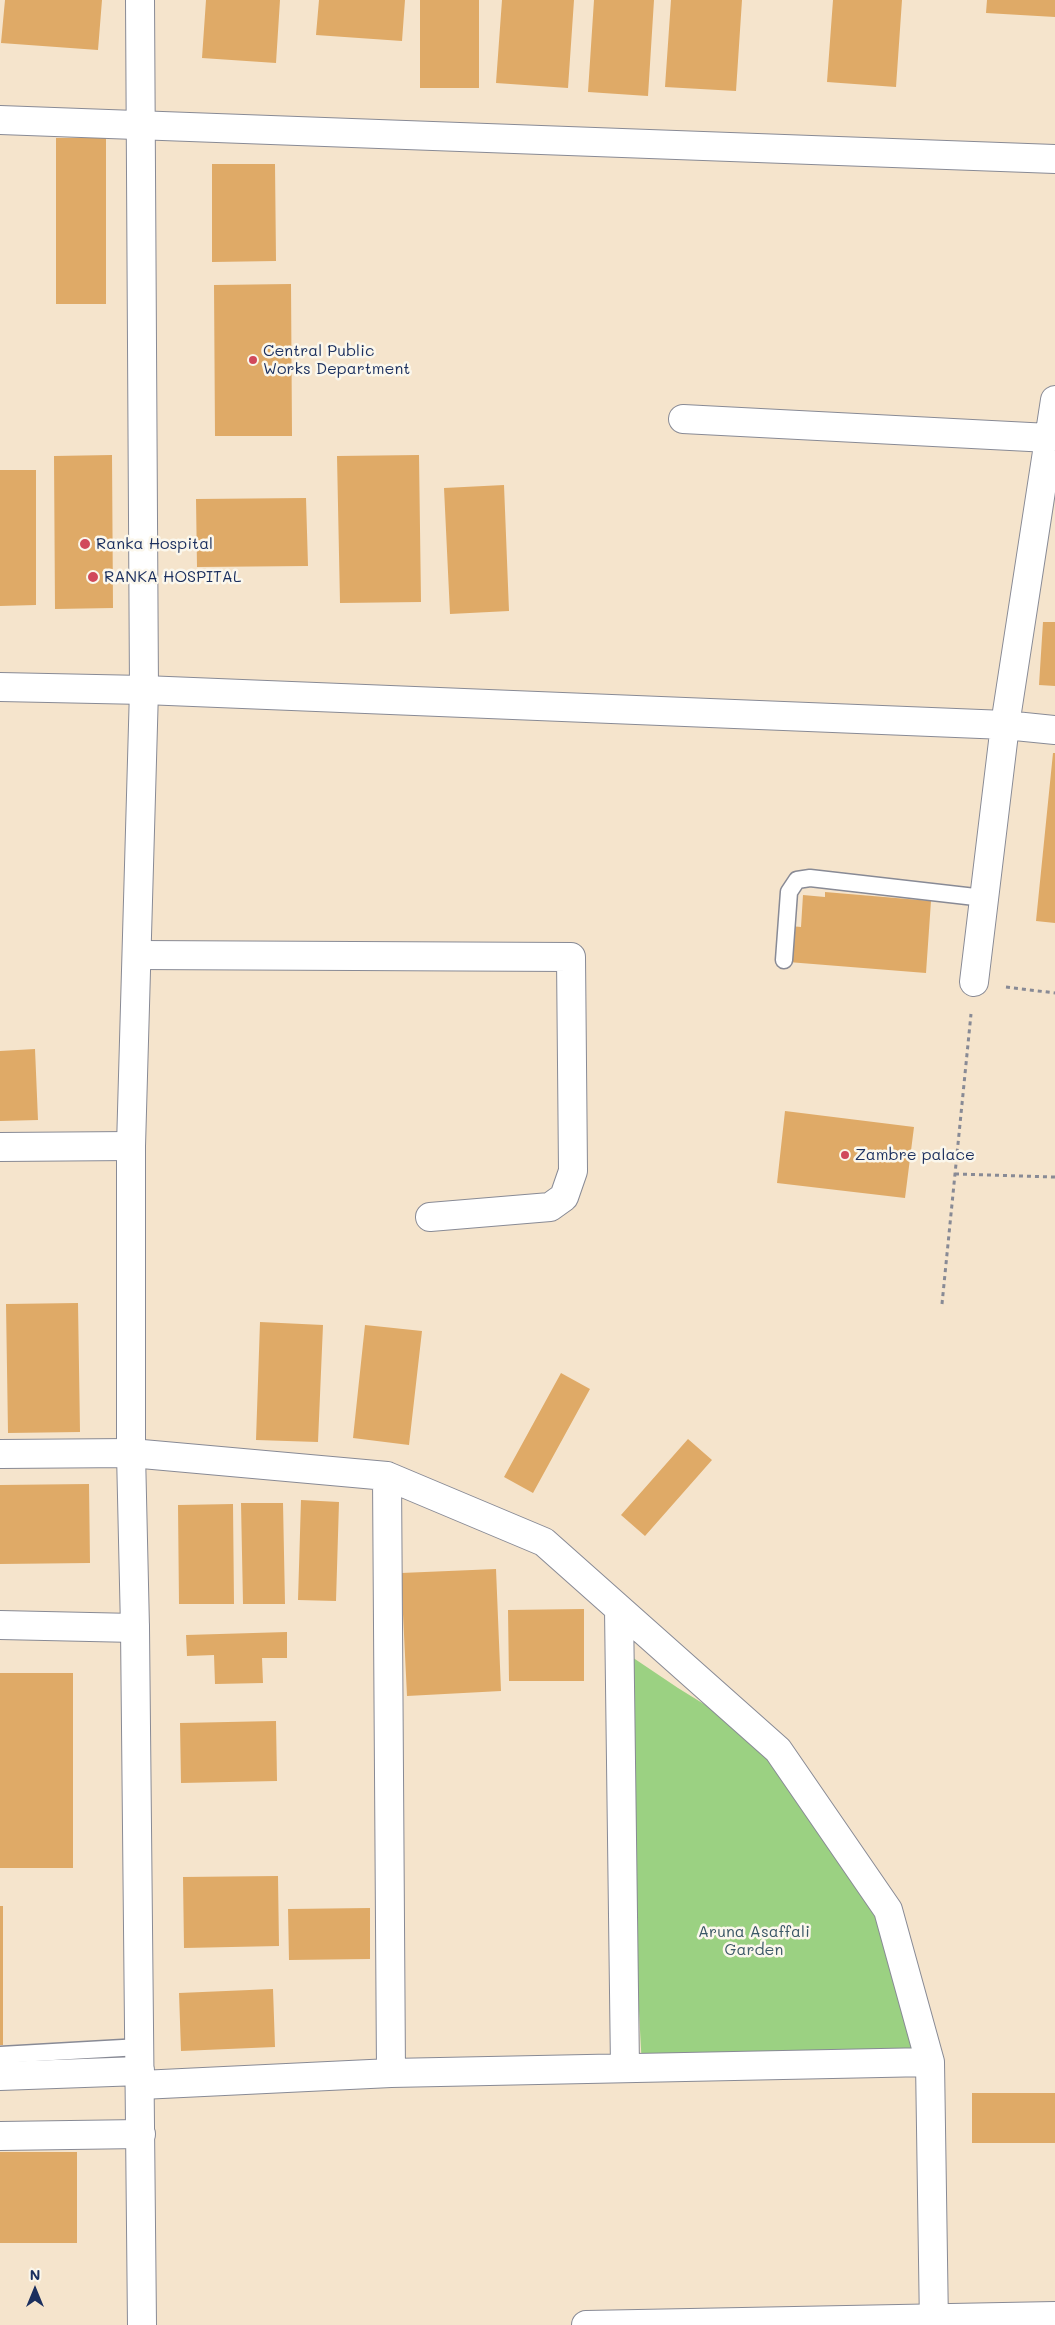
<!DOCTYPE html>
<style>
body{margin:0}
#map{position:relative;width:1055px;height:2325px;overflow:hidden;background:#f5e4cc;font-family:Mali,sans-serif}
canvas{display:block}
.north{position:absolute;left:10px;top:2265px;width:50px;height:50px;-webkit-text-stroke:4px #fbf7ec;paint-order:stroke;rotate:0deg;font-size:14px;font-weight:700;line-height:20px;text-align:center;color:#1b2f5e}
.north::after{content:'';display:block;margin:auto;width:18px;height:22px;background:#1b2f5e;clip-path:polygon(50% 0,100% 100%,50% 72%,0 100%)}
</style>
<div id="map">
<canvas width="1055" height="2325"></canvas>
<div class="north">N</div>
</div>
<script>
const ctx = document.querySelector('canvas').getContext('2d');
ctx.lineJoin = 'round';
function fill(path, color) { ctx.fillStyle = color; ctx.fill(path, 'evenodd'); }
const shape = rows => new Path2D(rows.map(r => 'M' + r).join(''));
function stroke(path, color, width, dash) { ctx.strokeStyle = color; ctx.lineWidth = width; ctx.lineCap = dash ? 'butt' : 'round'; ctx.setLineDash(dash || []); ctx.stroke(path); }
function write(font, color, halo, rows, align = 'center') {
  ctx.font = font + ' Mali,sans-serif'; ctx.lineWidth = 5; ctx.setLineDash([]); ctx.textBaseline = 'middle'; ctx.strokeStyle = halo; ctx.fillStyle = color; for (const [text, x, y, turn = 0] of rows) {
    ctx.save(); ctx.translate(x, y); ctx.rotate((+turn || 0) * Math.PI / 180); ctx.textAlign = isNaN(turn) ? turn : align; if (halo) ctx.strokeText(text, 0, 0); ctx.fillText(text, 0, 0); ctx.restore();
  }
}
fill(shape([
 [620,1649,678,1688,778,1750,872,1907,915,2049,642,2068]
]), '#9bd182');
fill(shape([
 [5,0,102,0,98,50,1,43],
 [206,0,280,0,276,63,202,58],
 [319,0,405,0,402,41,316,35],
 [420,0,479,0,479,88,420,88],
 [502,0,574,0,568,88,496,83],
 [594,0,654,0,648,96,588,92],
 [671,0,742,0,736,91,665,87],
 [833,0,902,0,896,87,827,82],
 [987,0,1055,0,1055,17,986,13],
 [56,138,106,138,106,304,56,304],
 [212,164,275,164,276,261,212,262],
 [291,284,292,436,215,436,214,285],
 [112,455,113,608,55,609,54,456],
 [419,455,421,602,340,603,337,456],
 [0,470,36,470,36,605,0,606],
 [504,485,509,611,450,614,444,488],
 [306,498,308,566,197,567,196,499],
 [1043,622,1055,622,1055,686,1039,685],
 [1053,753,1055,753,1055,923,1036,921],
 [825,892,931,901,926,973,788,962,790,926,801,927,803,895,825,897],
 [35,1049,38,1120,0,1121,0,1051],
 [785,1111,914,1127,905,1198,777,1183],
 [78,1303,80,1432,8,1433,6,1304],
 [260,1322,323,1325,318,1442,256,1440],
 [365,1325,422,1331,409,1445,353,1438],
 [561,1373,590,1389,533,1493,504,1477],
 [688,1439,712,1460,645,1536,621,1515],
 [89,1484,90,1563,0,1564,0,1485],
 [301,1500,339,1502,336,1601,298,1600],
 [241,1503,283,1503,285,1604,243,1604],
 [233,1504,234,1604,179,1604,178,1505],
 [496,1569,501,1691,407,1696,401,1573],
 [584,1609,584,1681,509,1681,508,1610],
 [287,1632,287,1658,262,1658,263,1683,215,1684,214,1655,187,1656,186,1635],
 [0,1673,73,1673,73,1868,0,1868],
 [276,1721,277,1781,181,1783,180,1723],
 [278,1876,279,1946,184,1948,183,1877],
 [0,1906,3,1906,3,2045,0,2045],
 [370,1908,370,1959,289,1960,288,1909],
 [273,1989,275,2047,181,2051,179,1993],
 [972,2093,1055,2093,1055,2143,972,2143],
 [0,2152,77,2152,77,2243,0,2243]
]), '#dfaa67');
const service = shape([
 [784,960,789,892,797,880,810,878,984,898],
 [0,2055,140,2047]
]);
const minor = shape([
 [0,120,1055,159],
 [683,419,1049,438],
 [0,687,144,690,1005,725,1055,730],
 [137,955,571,957,573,1171,564,1197,550,1207,430,1217],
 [974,982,1005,725,1055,400],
 [0,1147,131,1146],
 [0,1454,131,1453,387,1476,544,1542,778,1750,888,1910,930,2062,934,2325],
 [387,1476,391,2073],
 [619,1609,625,2068],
 [0,1625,135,1628],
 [0,2076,140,2071],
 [141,2085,391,2073,930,2062],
 [0,2136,141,2134]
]);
const tertiary = shape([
 [140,0,144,690,131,1146,131,1453,135,1628,142,2325],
 [586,2325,1055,2316]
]);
stroke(service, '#888a95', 19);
stroke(minor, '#888a95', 30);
stroke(tertiary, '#888a95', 30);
stroke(shape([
 [1006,987,1055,993],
 [955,1174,1055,1177],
 [942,1304,971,1014]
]), '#888a95', 3, [4, 4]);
stroke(service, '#fff', 16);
stroke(minor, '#fff', 28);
stroke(tertiary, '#fff', 28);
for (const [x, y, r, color] of [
 [253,360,5,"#d1495b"],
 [85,544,6,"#d1495b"],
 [93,577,6,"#d1495b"],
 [845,1155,5,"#d1495b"]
]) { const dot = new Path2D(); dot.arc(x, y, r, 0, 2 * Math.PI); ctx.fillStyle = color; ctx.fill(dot); stroke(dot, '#fbf7ec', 2); }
write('16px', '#1b2f5e', '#fbf7ec', [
 ["Central Public",263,351],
 ["Works Department",263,369],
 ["Ranka Hospital",96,544],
 ["RANKA HOSPITAL",104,577],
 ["Zambre palace",855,1155]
], 'left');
write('16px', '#3b5867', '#fbf7ec', [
 ["Aruna Asaffali",754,1932],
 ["Garden",754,1950]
]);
</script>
